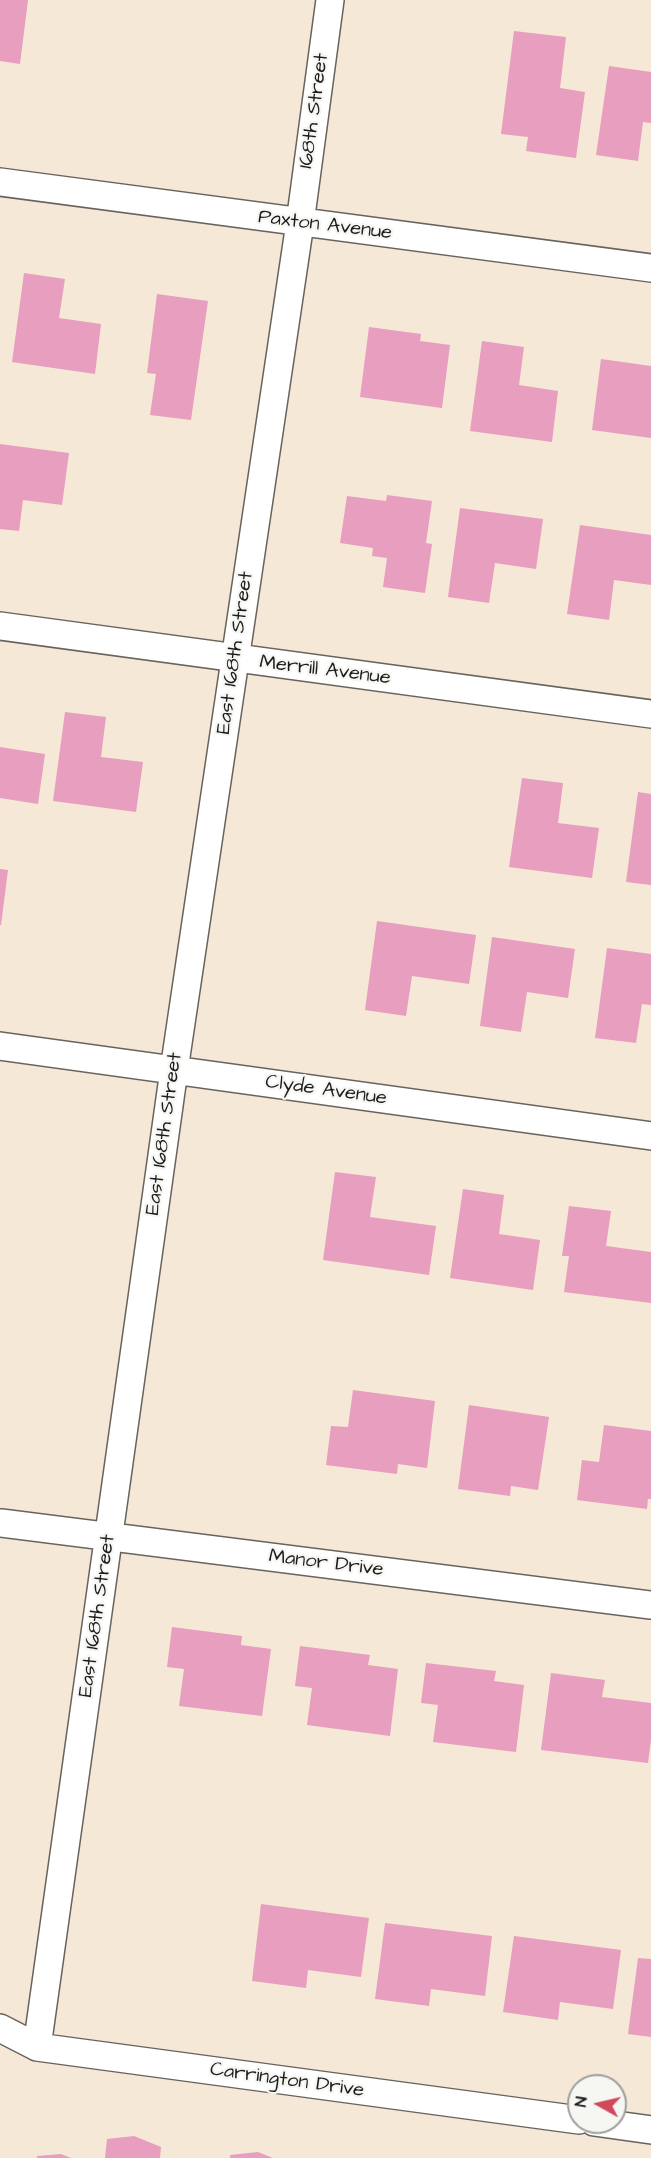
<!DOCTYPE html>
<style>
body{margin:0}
#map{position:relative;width:651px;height:2158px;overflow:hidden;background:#f5e8d7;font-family:"Architects Daughter",sans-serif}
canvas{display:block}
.north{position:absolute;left:567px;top:2074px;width:60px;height:60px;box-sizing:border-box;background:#f6f6f2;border:2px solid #9f9f9c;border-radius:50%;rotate:278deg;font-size:16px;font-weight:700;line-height:24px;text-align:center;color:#1c1c1c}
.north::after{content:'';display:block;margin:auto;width:21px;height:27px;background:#d1495b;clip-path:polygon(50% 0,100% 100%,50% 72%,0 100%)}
</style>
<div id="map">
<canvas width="651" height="2158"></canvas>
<div class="north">N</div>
</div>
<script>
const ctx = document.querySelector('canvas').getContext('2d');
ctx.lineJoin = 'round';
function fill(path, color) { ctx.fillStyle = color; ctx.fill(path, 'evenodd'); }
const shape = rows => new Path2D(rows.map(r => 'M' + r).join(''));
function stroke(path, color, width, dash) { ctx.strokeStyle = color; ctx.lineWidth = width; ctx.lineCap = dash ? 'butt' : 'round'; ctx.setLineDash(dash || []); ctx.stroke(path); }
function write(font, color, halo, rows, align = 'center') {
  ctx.font = font + ' "Architects Daughter",sans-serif'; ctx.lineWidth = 4.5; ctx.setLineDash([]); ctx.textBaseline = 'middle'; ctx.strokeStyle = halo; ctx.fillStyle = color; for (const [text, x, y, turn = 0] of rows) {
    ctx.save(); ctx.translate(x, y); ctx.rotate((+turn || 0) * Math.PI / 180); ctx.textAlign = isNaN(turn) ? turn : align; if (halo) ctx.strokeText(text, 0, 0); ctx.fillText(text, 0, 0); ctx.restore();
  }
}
fill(shape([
 [0,0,28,0,20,64,0,61],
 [514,31,566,37,560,88,585,92,576,158,526,151,528,137,501,134],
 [609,66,651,72,651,123,643,122,638,161,596,155],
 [24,273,65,279,59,318,101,324,95,374,12,362],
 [157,294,208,301,191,420,150,415,156,374,147,373],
 [369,327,421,334,420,341,450,345,442,408,360,397],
 [482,341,524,347,519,385,558,391,552,442,470,431],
 [601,359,651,366,651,438,592,430],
 [0,444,69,453,62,505,23,500,19,531,0,529],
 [387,495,432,501,426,543,432,544,425,593,383,587,387,558,372,556,373,548,340,543,347,496,386,501],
 [460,508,543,519,536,569,495,563,489,603,448,597],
 [580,525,651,535,651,585,614,580,609,620,567,614],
 [65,712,106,717,101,757,143,762,136,812,53,801],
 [0,747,45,754,38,804,0,798],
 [522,778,563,783,558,823,599,828,592,878,509,867],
 [638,792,651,794,651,885,626,882],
 [0,869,8,870,1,925,0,925],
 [377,921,476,935,469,984,412,976,406,1016,365,1010],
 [492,937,575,949,568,998,527,992,521,1032,480,1026],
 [607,948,651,954,651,1005,642,1004,636,1043,595,1038],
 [335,1172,376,1177,370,1217,436,1226,429,1275,323,1260],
 [463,1189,504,1195,499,1234,540,1240,533,1290,450,1278],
 [569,1206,611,1211,606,1246,651,1252,651,1303,564,1292,569,1256,562,1256],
 [353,1390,435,1401,427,1468,398,1464,397,1474,326,1465,331,1426,348,1427],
 [469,1405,549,1417,538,1490,511,1486,510,1496,458,1489],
 [604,1425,651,1431,651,1499,648,1499,647,1509,577,1500,582,1460,599,1462],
 [172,1627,242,1636,241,1645,271,1649,262,1716,179,1706,184,1669,167,1667],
 [300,1646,370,1655,368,1665,398,1669,390,1736,307,1725,312,1688,295,1686],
 [426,1663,496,1671,494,1681,524,1685,516,1752,433,1742,438,1705,421,1703],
 [551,1673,605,1680,602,1697,651,1703,651,1740,648,1763,541,1750],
 [261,1904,369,1918,361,1977,308,1970,306,1988,252,1981],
 [385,1923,492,1936,485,1996,431,1989,429,2006,375,1999],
 [514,1936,621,1950,613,2009,560,2002,558,2020,503,2012],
 [638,1958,651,1959,651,2037,628,2034],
 [134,2136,161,2147,160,2158,105,2158,107,2139],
 [258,2152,273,2158,230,2158,230,2155],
 [61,2154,71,2158,37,2158,37,2156]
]), '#e79ebf');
const minor = shape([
 [0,182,651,268],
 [0,626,651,714],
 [0,1046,651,1136],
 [1,1523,651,1605],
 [0,2028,37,2047,579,2120],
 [37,2047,174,1070,300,223,330,0],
 [594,2122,651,2130]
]);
stroke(minor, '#68635d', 30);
stroke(minor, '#fff', 27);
write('20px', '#1c1c1c', '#f6f6f2', [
 ["168th Street",315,111,-82],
 ["Paxton Avenue",325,226,7],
 ["East 168th Street",236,653,-82],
 ["Merrill Avenue",325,671,7],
 ["Clyde Avenue",326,1091,8],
 ["East 168th Street",165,1134,-82],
 ["Manor Drive",326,1564,7],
 ["East 168th Street",98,1616,-82],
 ["Carrington Drive",287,2081,8]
]);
</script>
